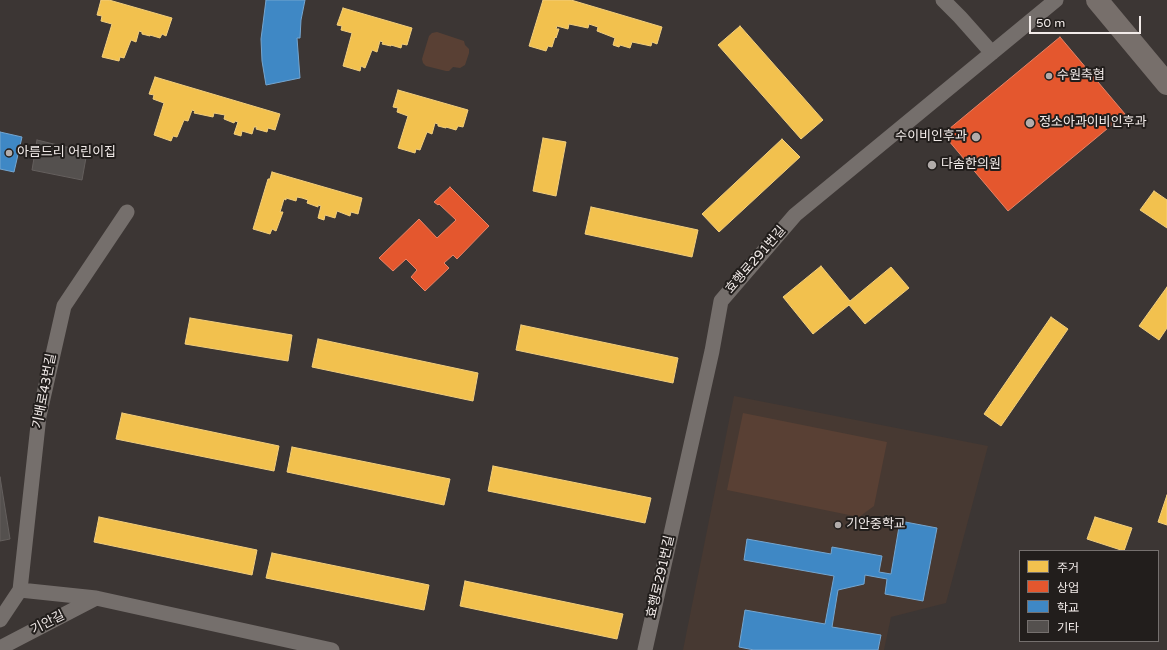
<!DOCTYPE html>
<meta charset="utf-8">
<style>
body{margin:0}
#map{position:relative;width:1167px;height:650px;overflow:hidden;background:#3c3634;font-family:"Varela Round","Noto Sans KR",sans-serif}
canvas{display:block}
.legend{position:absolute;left:1019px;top:550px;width:140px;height:92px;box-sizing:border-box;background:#221e1c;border:1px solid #75706e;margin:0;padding:5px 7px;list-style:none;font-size:12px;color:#f2ebe9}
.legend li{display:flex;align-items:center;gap:8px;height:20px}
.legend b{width:20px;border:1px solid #75706e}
.scale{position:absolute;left:1029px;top:16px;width:112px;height:18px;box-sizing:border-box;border:2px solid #f2ebe9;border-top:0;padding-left:5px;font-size:12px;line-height:14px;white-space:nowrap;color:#f2ebe9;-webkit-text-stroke:3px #221e1c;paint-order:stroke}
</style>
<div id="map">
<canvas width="1167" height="650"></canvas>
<ul class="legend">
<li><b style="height:11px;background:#f2c14e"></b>주거</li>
<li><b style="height:11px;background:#e4572e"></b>상업</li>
<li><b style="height:11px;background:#3f88c5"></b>학교</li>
<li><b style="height:11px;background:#54504e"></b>기타</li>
</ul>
<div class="scale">50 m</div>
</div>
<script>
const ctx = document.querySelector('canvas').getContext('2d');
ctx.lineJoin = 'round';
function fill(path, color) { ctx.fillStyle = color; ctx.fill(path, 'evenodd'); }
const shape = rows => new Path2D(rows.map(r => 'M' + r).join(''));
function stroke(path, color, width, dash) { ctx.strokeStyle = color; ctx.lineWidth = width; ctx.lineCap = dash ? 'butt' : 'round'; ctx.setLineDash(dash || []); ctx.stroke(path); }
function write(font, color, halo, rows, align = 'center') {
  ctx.font = font + ' "Varela Round","Noto Sans KR",sans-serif'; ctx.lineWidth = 4; ctx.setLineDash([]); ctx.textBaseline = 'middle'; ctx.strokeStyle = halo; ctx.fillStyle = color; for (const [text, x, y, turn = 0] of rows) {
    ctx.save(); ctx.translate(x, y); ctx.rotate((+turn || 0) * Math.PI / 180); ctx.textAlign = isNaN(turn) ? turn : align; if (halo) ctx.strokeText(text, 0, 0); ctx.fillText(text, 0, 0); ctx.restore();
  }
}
fill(shape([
 [734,396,988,446,946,603,891,617,884,650,683,650]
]), '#473932');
fill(shape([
 [437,32,464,41,465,45,469,49,469,53,465,65,460,68,453,67,449,71,446,71,426,66,423,63,422,59,429,36,432,33],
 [743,413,887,442,874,506,859,517,727,490]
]), '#594034');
const homes = shape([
 [101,0,109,0,172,18,166,36,162,34,160,38,150,35,150,36,142,34,142,32,139,31,136,42,131,40,124,58,120,57,119,61,102,57,112,24,101,21,102,16,97,15,101,0],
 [543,0,571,0,662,27,657,44,652,42,651,46,632,42,630,48,620,45,619,47,613,45,615,38,597,31,598,27,589,24,588,28,569,24,568,29,557,26,556,29,559,29,556,38,555,37,552,47,548,46,546,51,529,46,543,0],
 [343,8,412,28,407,45,402,44,401,48,391,45,391,46,382,44,383,42,380,41,377,52,372,50,365,68,361,66,360,71,343,66,352,33,341,30,342,26,337,25,343,8],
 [740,26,823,120,801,139,718,45,740,26],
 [155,77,280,114,275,130,268,128,267,132,256,129,257,127,254,127,252,134,242,131,241,136,234,134,238,122,235,121,234,123,224,119,225,115,214,113,213,117,194,113,195,111,192,110,188,121,184,120,177,137,173,136,171,141,154,135,164,103,153,99,154,95,149,94,155,77],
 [398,90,468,110,463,127,458,126,456,130,446,127,446,128,438,126,438,124,435,123,432,134,427,132,420,150,416,149,415,153,398,148,408,116,397,112,398,108,393,107,398,90],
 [543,138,566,142,556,196,533,191,543,138],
 [782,139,800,157,719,232,702,214,782,139],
 [272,172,362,198,358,214,351,212,350,216,337,211,335,218,325,215,324,220,318,218,321,206,318,205,318,207,307,203,308,200,302,198,297,197,296,201,286,198,286,200,284,199,280,212,283,212,276,231,272,229,270,234,253,229,268,179,270,179,272,172],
 [1154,191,1167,200,1167,228,1140,210,1154,191],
 [591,207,698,230,692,257,585,234,591,207],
 [821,266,850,301,891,267,909,288,865,324,849,305,813,334,783,297,821,266],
 [1167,287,1167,328,1159,340,1139,326,1167,287],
 [1051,317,1068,329,1001,426,984,414,1051,317],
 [190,318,292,335,288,361,185,344,190,318],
 [521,325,678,358,673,383,516,350,521,325],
 [318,339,478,373,473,401,312,367,318,339],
 [122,413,279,446,274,471,116,439,122,413],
 [292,447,450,479,444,505,287,472,292,447],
 [493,466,651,498,645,523,488,491,493,466],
 [1167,495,1167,525,1158,522,1167,495],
 [99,517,257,550,252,575,94,542,99,517],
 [1095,517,1132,528,1124,551,1087,539,1095,517],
 [272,553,429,585,424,610,266,578,272,553],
 [465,581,623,614,617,639,460,606,465,581]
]);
fill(homes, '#f2c14e');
stroke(homes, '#f2ce7c', 1);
const shops = shape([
 [1060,37,1125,114,1008,211,943,134,1060,37],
 [450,187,489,226,457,259,453,255,444,263,449,268,425,291,411,277,417,270,406,259,393,271,379,258,419,219,437,238,456,220,439,204,438,205,434,202,450,187]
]);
fill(shops, '#e4572e');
stroke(shops, '#e88366', 1);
const schools = shape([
 [266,0,305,0,301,20,300,38,297,38,300,78,266,85,262,61,261,39,266,0],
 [0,132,22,137,14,172,0,169,0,132],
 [900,521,937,528,923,601,885,594,887,579,865,575,864,584,838,590,832,627,881,635,878,650,754,650,739,647,745,610,825,624,834,576,744,560,747,539,831,554,832,547,882,556,879,572,891,574,900,521]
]);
fill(schools, '#3f88c5');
stroke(schools, '#75a6d0', 1);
const building = shape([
 [37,140,87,152,82,180,32,170,37,140],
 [0,477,10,539,0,541,0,477]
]);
fill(building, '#54504e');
stroke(building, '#645f5d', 1);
stroke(shape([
 [943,0,960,17,992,53],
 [20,590,96,598,332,650],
 [0,620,20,590,39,416,64,306,127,212],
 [0,648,96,598],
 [645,650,712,351,721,301,795,215,1056,0]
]), '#756f6c', 15);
stroke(shape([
 [1097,0,1167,84]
]), '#776f6b', 22);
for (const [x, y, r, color] of [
 [1049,76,4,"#b2acaa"],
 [1030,123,5,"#b2acaa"],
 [976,137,5,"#b2acaa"],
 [9,153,4,"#b2acaa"],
 [932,165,5,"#b2acaa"],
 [838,525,4,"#b2acaa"]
]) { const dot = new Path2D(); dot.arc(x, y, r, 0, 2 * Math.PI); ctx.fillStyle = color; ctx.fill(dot); stroke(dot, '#221e1c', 1.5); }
write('13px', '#f2ebe9', '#221e1c', [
 ["수원축협",1057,76],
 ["정소아과이비인후과",1039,123],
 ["수이비인후과",967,137,"right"],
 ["아름드리 어린이집",17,153],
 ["다솜한의원",941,165],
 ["기안중학교",846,525]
], 'left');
write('13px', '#f2ebe9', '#221e1c', [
 ["효행로291번길",756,260,-49],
 ["기배로43번길",45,391,-79],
 ["효행로291번길",661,577,-77],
 ["기안길",48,623,-27]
]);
</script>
